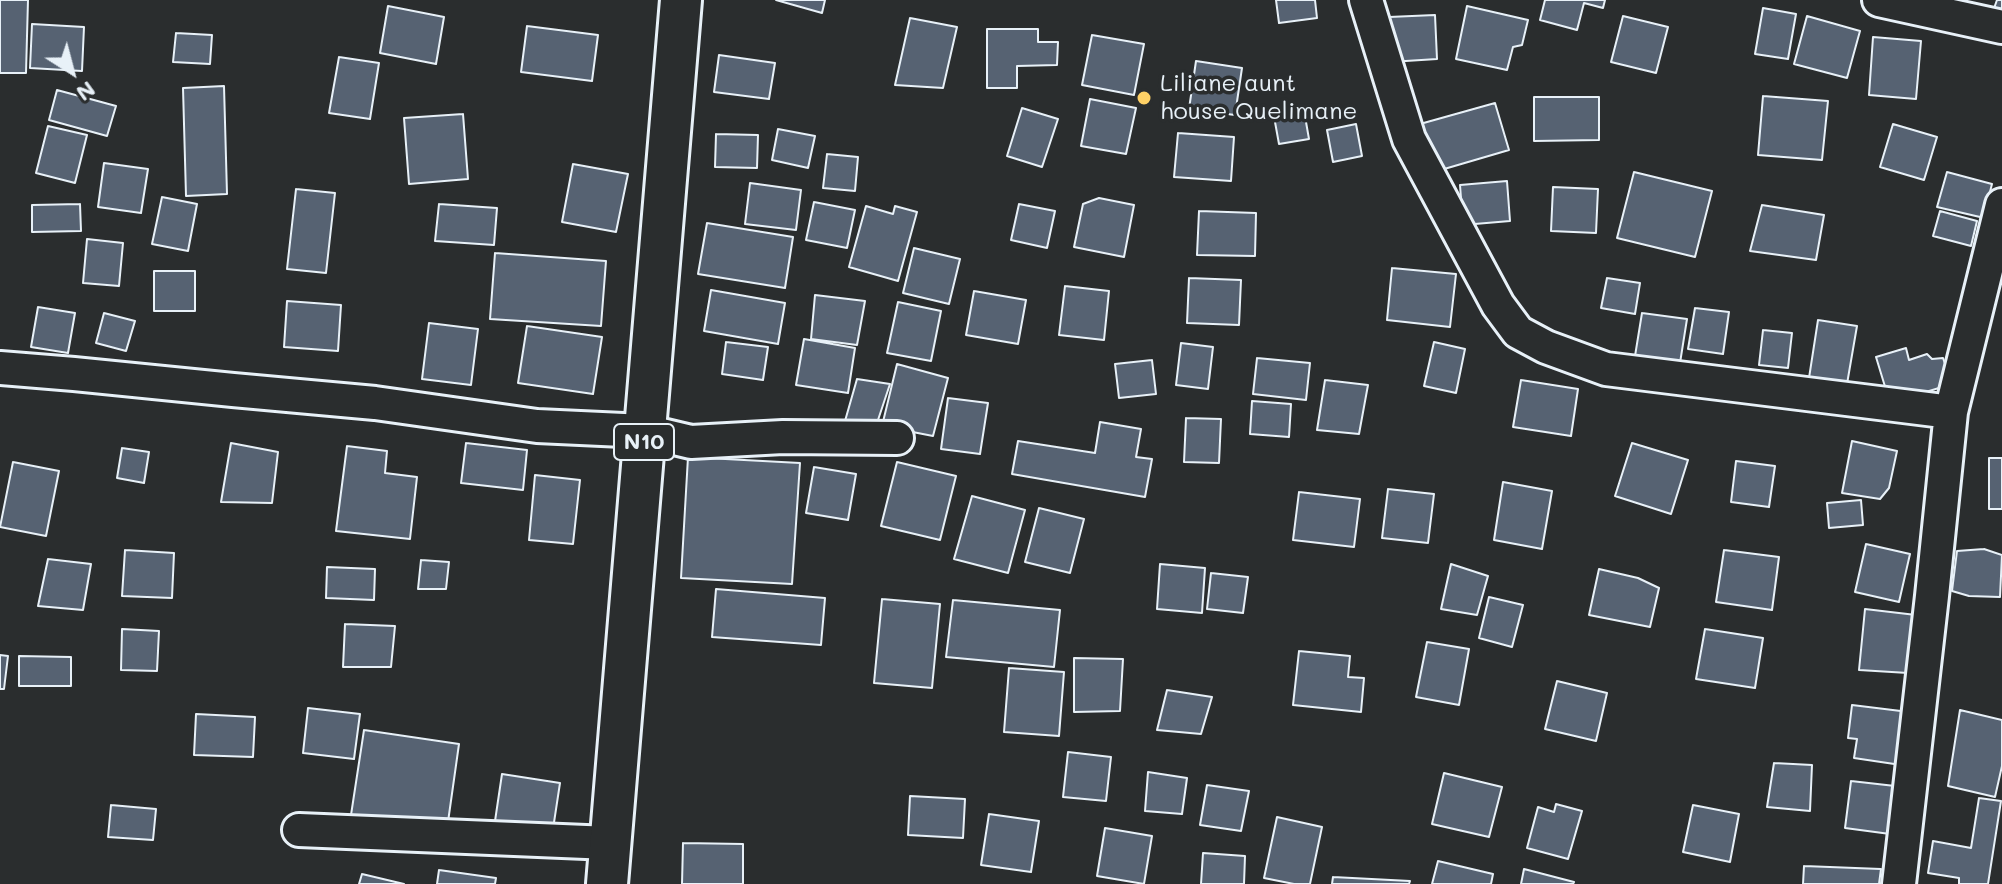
<!DOCTYPE html>
<style>
body{margin:0}
#map{position:relative;width:2002px;height:884px;overflow:hidden;background:#2a2d2e;font-family:Mali,sans-serif}
canvas{display:block}
.north{position:absolute;left:32px;top:32px;width:80px;height:80px;-webkit-text-stroke:6px #2a2d2e;paint-order:stroke;rotate:144deg;font-size:22px;font-weight:700;line-height:32px;text-align:center;color:#e8f1f8}
.north::after{content:'';display:block;margin:auto;width:28px;height:36px;background:#e8f1f8;clip-path:polygon(50% 0,100% 100%,50% 72%,0 100%)}
</style>
<div id="map">
<canvas width="2002" height="884"></canvas>
<div class="north">N</div>
</div>
<script>
const ctx = document.querySelector('canvas').getContext('2d');
ctx.lineJoin = 'round';
function fill(path, color) { ctx.fillStyle = color; ctx.fill(path, 'evenodd'); }
const shape = rows => new Path2D(rows.map(r => 'M' + r).join(''));
function stroke(path, color, width, dash) { ctx.strokeStyle = color; ctx.lineWidth = width; ctx.lineCap = dash ? 'butt' : 'round'; ctx.setLineDash(dash || []); ctx.stroke(path); }
function write(font, color, halo, rows, align = 'center') {
  ctx.font = font + ' Mali,sans-serif'; ctx.lineWidth = 7; ctx.setLineDash([]); ctx.textBaseline = 'middle'; ctx.strokeStyle = halo; ctx.fillStyle = color; for (const [text, x, y, turn = 0] of rows) {
    ctx.save(); ctx.translate(x, y); ctx.rotate((+turn || 0) * Math.PI / 180); ctx.textAlign = isNaN(turn) ? turn : align; if (halo) ctx.strokeText(text, 0, 0); ctx.fillText(text, 0, 0); ctx.restore();
  }
}
const building = shape([
 [0,0,28,0,26,73,0,73,0,0],
 [776,0,825,0,822,13,776,0],
 [1276,0,1315,0,1317,18,1279,23,1276,0],
 [1545,0,1605,0,1603,8,1584,3,1577,30,1540,20,1545,0],
 [1997,0,2002,0,2002,18,1992,14,1997,0],
 [388,6,444,17,436,64,380,53,388,6],
 [1467,6,1528,20,1522,45,1513,47,1507,70,1456,59,1467,6],
 [1763,8,1796,14,1788,59,1755,54,1763,8],
 [1435,15,1437,59,1390,62,1389,17,1435,15],
 [1623,16,1668,27,1656,73,1611,62,1623,16],
 [1807,16,1860,31,1847,78,1794,64,1807,16],
 [910,18,957,27,943,88,895,85,910,18],
 [32,24,84,27,82,71,30,68,32,24],
 [527,26,598,35,592,81,521,72,527,26],
 [987,29,1038,29,1038,42,1058,42,1057,65,1017,66,1017,88,987,88,987,29],
 [176,33,212,35,210,64,173,62,176,33],
 [1092,35,1144,44,1134,95,1082,85,1092,35],
 [1873,37,1921,41,1916,99,1869,95,1873,37],
 [719,55,775,63,769,99,714,92,719,55],
 [339,57,379,63,370,119,329,113,339,57],
 [1196,61,1242,68,1235,115,1189,109,1196,61],
 [224,86,227,194,186,196,183,88,224,86],
 [57,90,116,106,107,136,49,120,57,90],
 [1763,96,1828,101,1822,160,1758,155,1763,96],
 [1534,97,1599,97,1599,140,1534,141,1534,97],
 [1090,99,1136,108,1126,154,1081,146,1090,99],
 [1495,103,1509,150,1434,172,1420,124,1495,103],
 [1303,105,1309,139,1279,144,1273,111,1303,105],
 [1022,108,1058,119,1042,167,1007,156,1022,108],
 [463,114,468,179,409,184,404,118,463,114],
 [1356,124,1362,156,1333,162,1327,130,1356,124],
 [1893,124,1937,137,1924,180,1880,167,1893,124],
 [48,126,87,135,75,183,36,173,48,126],
 [778,129,815,136,808,168,772,160,778,129],
 [1178,133,1234,137,1231,181,1174,177,1178,133],
 [716,134,758,135,757,168,715,167,716,134],
 [827,154,858,157,855,191,823,188,827,154],
 [104,163,148,169,141,213,98,207,104,163],
 [573,164,628,174,616,232,562,222,573,164],
 [1634,172,1712,191,1695,257,1617,238,1634,172],
 [1947,172,1992,184,1984,215,1980,217,1937,207,1947,172],
 [1507,181,1510,221,1463,225,1460,185,1507,181],
 [750,183,801,190,796,230,745,224,750,183],
 [1553,187,1598,189,1596,233,1551,231,1553,187],
 [296,189,335,193,326,273,287,269,296,189],
 [162,197,197,204,188,251,152,244,162,197],
 [1099,198,1134,205,1124,257,1074,247,1083,204,1099,198],
 [814,202,855,210,847,248,806,240,814,202],
 [80,204,81,231,32,232,32,205,80,204],
 [439,204,497,208,494,245,435,241,439,204],
 [1019,204,1055,211,1047,248,1011,240,1019,204],
 [1762,205,1824,215,1816,260,1750,251,1762,205],
 [866,206,893,214,895,206,917,212,898,281,849,267,866,206],
 [1199,211,1256,213,1255,256,1197,255,1199,211],
 [1940,211,1977,221,1971,246,1933,236,1940,211],
 [707,223,793,237,785,288,698,274,707,223],
 [87,239,123,243,119,286,83,283,87,239],
 [914,248,960,259,949,304,903,293,914,248],
 [495,253,606,261,601,326,490,319,495,253],
 [1392,268,1456,274,1450,327,1387,320,1392,268],
 [154,271,195,271,195,311,154,311,154,271],
 [1189,278,1241,280,1239,325,1187,323,1189,278],
 [1607,278,1640,283,1635,314,1601,308,1607,278],
 [1065,286,1109,291,1104,340,1059,335,1065,286],
 [711,290,785,303,778,344,704,331,711,290],
 [974,291,1026,300,1018,344,966,335,974,291],
 [815,295,865,301,857,345,811,339,815,295],
 [287,301,341,305,338,351,284,347,287,301],
 [898,302,941,311,931,361,887,353,898,302],
 [38,307,75,313,68,353,31,347,38,307],
 [1695,308,1729,312,1723,354,1688,349,1695,308],
 [104,313,135,321,126,351,96,343,104,313],
 [1642,313,1687,319,1680,363,1635,356,1642,313],
 [1818,320,1857,326,1847,384,1809,378,1818,320],
 [429,323,478,329,471,385,422,379,429,323],
 [527,326,602,337,593,394,518,383,527,326],
 [1763,330,1792,333,1788,368,1759,365,1763,330],
 [804,339,855,348,848,393,796,385,804,339],
 [726,342,768,347,763,380,722,374,726,342],
 [1434,342,1465,349,1456,393,1424,386,1434,342],
 [1181,343,1213,347,1208,389,1176,385,1181,343],
 [1906,348,1909,360,1927,354,1932,359,1943,358,1952,384,1890,403,1876,357,1906,348],
 [1257,358,1310,363,1306,400,1253,394,1257,358],
 [1152,360,1156,394,1119,398,1115,364,1152,360],
 [897,364,948,378,933,436,882,426,897,364],
 [857,379,890,384,875,429,845,421,857,379],
 [1325,380,1368,385,1359,434,1317,430,1325,380],
 [1521,380,1578,389,1571,436,1513,427,1521,380],
 [948,398,988,403,980,454,941,449,948,398],
 [1252,401,1291,404,1289,437,1250,434,1252,401],
 [1186,418,1221,419,1219,463,1184,462,1186,418],
 [1100,422,1141,429,1136,457,1152,459,1145,497,1012,474,1018,441,1095,453,1100,422],
 [1852,441,1897,451,1889,488,1880,499,1842,493,1852,441],
 [231,443,278,452,272,503,221,502,231,443],
 [466,443,527,450,523,490,461,483,466,443],
 [1632,443,1688,460,1671,514,1615,496,1632,443],
 [347,446,387,451,385,473,417,477,410,539,336,531,347,446],
 [122,448,149,452,144,483,117,478,122,448],
 [688,457,800,463,792,584,681,578,688,457],
 [1989,458,2002,458,2002,509,1989,509,1989,458],
 [1736,461,1775,466,1769,507,1731,502,1736,461],
 [13,462,59,471,46,536,0,527,13,462],
 [897,462,956,476,940,540,881,526,897,462],
 [814,467,856,474,848,520,806,513,814,467],
 [535,475,580,480,573,544,529,540,535,475],
 [1503,482,1552,491,1542,549,1494,540,1503,482],
 [1388,489,1434,494,1428,543,1382,538,1388,489],
 [1299,492,1360,499,1354,547,1293,540,1299,492],
 [972,496,1025,510,1008,573,954,559,972,496],
 [1861,500,1863,525,1829,528,1827,503,1861,500],
 [1039,508,1084,519,1070,573,1025,562,1039,508],
 [1866,544,1910,554,1899,602,1855,592,1866,544],
 [1984,549,2002,555,2000,597,1969,596,1952,591,1957,551,1984,549],
 [125,550,174,553,172,598,122,596,125,550],
 [1724,550,1779,557,1772,610,1716,602,1724,550],
 [48,559,91,564,83,610,38,606,48,559],
 [421,560,449,562,446,589,418,589,421,560],
 [1160,564,1205,568,1202,613,1157,609,1160,564],
 [1451,564,1488,576,1477,615,1441,609,1451,564],
 [327,567,375,569,374,600,326,598,327,567],
 [1599,569,1638,578,1659,588,1650,627,1589,615,1599,569],
 [1211,573,1248,577,1243,613,1207,609,1211,573],
 [716,589,825,598,821,645,712,637,716,589],
 [1489,597,1523,605,1512,647,1479,638,1489,597],
 [882,599,940,604,932,688,874,683,882,599],
 [953,600,1060,610,1054,667,946,657,953,600],
 [1865,609,1916,615,1908,673,1859,670,1865,609],
 [345,624,395,626,391,667,343,667,345,624],
 [122,629,159,631,157,671,121,670,122,629],
 [1705,629,1763,638,1755,688,1696,679,1705,629],
 [1427,642,1469,649,1459,705,1416,697,1427,642],
 [1299,651,1350,656,1348,677,1364,678,1361,712,1293,705,1299,651],
 [0,655,8,656,4,689,0,689,0,655],
 [19,656,71,657,71,686,19,686,19,656],
 [1074,658,1123,659,1120,711,1074,712,1074,658],
 [1009,668,1064,672,1059,736,1004,732,1009,668],
 [1557,681,1607,693,1596,741,1545,729,1557,681],
 [1167,690,1212,697,1201,734,1157,730,1167,690],
 [1852,705,1909,712,1901,765,1854,758,1857,739,1848,738,1852,705],
 [308,708,360,714,354,759,303,753,308,708],
 [1960,710,2002,720,2002,766,1995,797,1948,786,1960,710],
 [196,714,255,717,253,757,194,755,196,714],
 [364,730,459,744,447,829,351,815,364,730],
 [1068,752,1111,757,1106,801,1063,797,1068,752],
 [1774,763,1812,765,1810,811,1767,807,1774,763],
 [1148,772,1187,778,1182,814,1145,811,1148,772],
 [1444,773,1502,787,1489,837,1432,824,1444,773],
 [502,774,560,783,553,829,495,821,502,774],
 [1851,781,1895,786,1890,834,1845,828,1851,781],
 [1207,785,1249,791,1241,831,1200,825,1207,785],
 [910,796,965,799,963,838,908,835,910,796],
 [1979,798,2001,801,1988,884,1959,884,1959,878,1928,873,1933,841,1971,848,1979,798],
 [1556,804,1582,811,1568,859,1527,848,1538,807,1554,812,1556,804],
 [111,805,156,809,153,840,108,837,111,805],
 [1693,805,1739,814,1730,862,1683,852,1693,805],
 [989,814,1039,821,1031,872,981,865,989,814],
 [1277,817,1322,827,1310,884,1294,884,1264,878,1277,817],
 [1105,828,1152,836,1144,884,1097,876,1105,828],
 [683,843,743,844,743,884,682,884,683,843],
 [1203,853,1245,856,1244,884,1201,884,1203,853],
 [1438,861,1493,874,1491,884,1432,884,1438,861],
 [1804,866,1881,869,1879,884,1803,884,1804,866],
 [1524,869,1574,882,1573,884,1521,884,1524,869],
 [439,870,496,878,495,884,437,884,439,870],
 [362,874,404,884,359,884,362,874],
 [1333,877,1410,881,1409,884,1332,884,1333,877]
]);
fill(building, '#566272');
stroke(building, '#e8f1f8', 2);
const minor = shape([
 [1366,0,1409,139,1498,305,1518,332,1546,347,1606,369,1951,412],
 [1879,0,2002,27],
 [0,368,74,374,233,390,375,403,537,426,645,431,691,442,783,437,897,438],
 [299,830,610,843],
 [1899,884,1932,596,1951,412,2002,205]
]);
const major = shape([
 [607,884,681,0]
]);
stroke(minor, '#e8f1f8', 38);
stroke(major, '#e8f1f8', 46);
stroke(minor, '#2a2d2e', 32);
stroke(major, '#2a2d2e', 40);
for (const [x, y, r, color] of [
 [1144,98,8,"#ffd166"]
]) { const dot = new Path2D(); dot.arc(x, y, r, 0, 2 * Math.PI); ctx.fillStyle = color; ctx.fill(dot); stroke(dot, '#2a2d2e', 3); }
for (const [x, y, w] of [
 [644,442,60]
]) { const box = new Path2D(); box.roundRect(x - w / 2, y - 18, w, 36, 6); ctx.fillStyle = '#2a2d2e'; ctx.fill(box); stroke(box, '#e8f1f8', 2); }
write('bold 22px', '#e8f1f8', null, [
 ["N10",644,442]
]);
write('24px', '#e8f1f8', '#2a2d2e', [
 ["Liliane aunt",1160,84],
 ["house Quelimane",1160,112]
], 'left');
</script>
